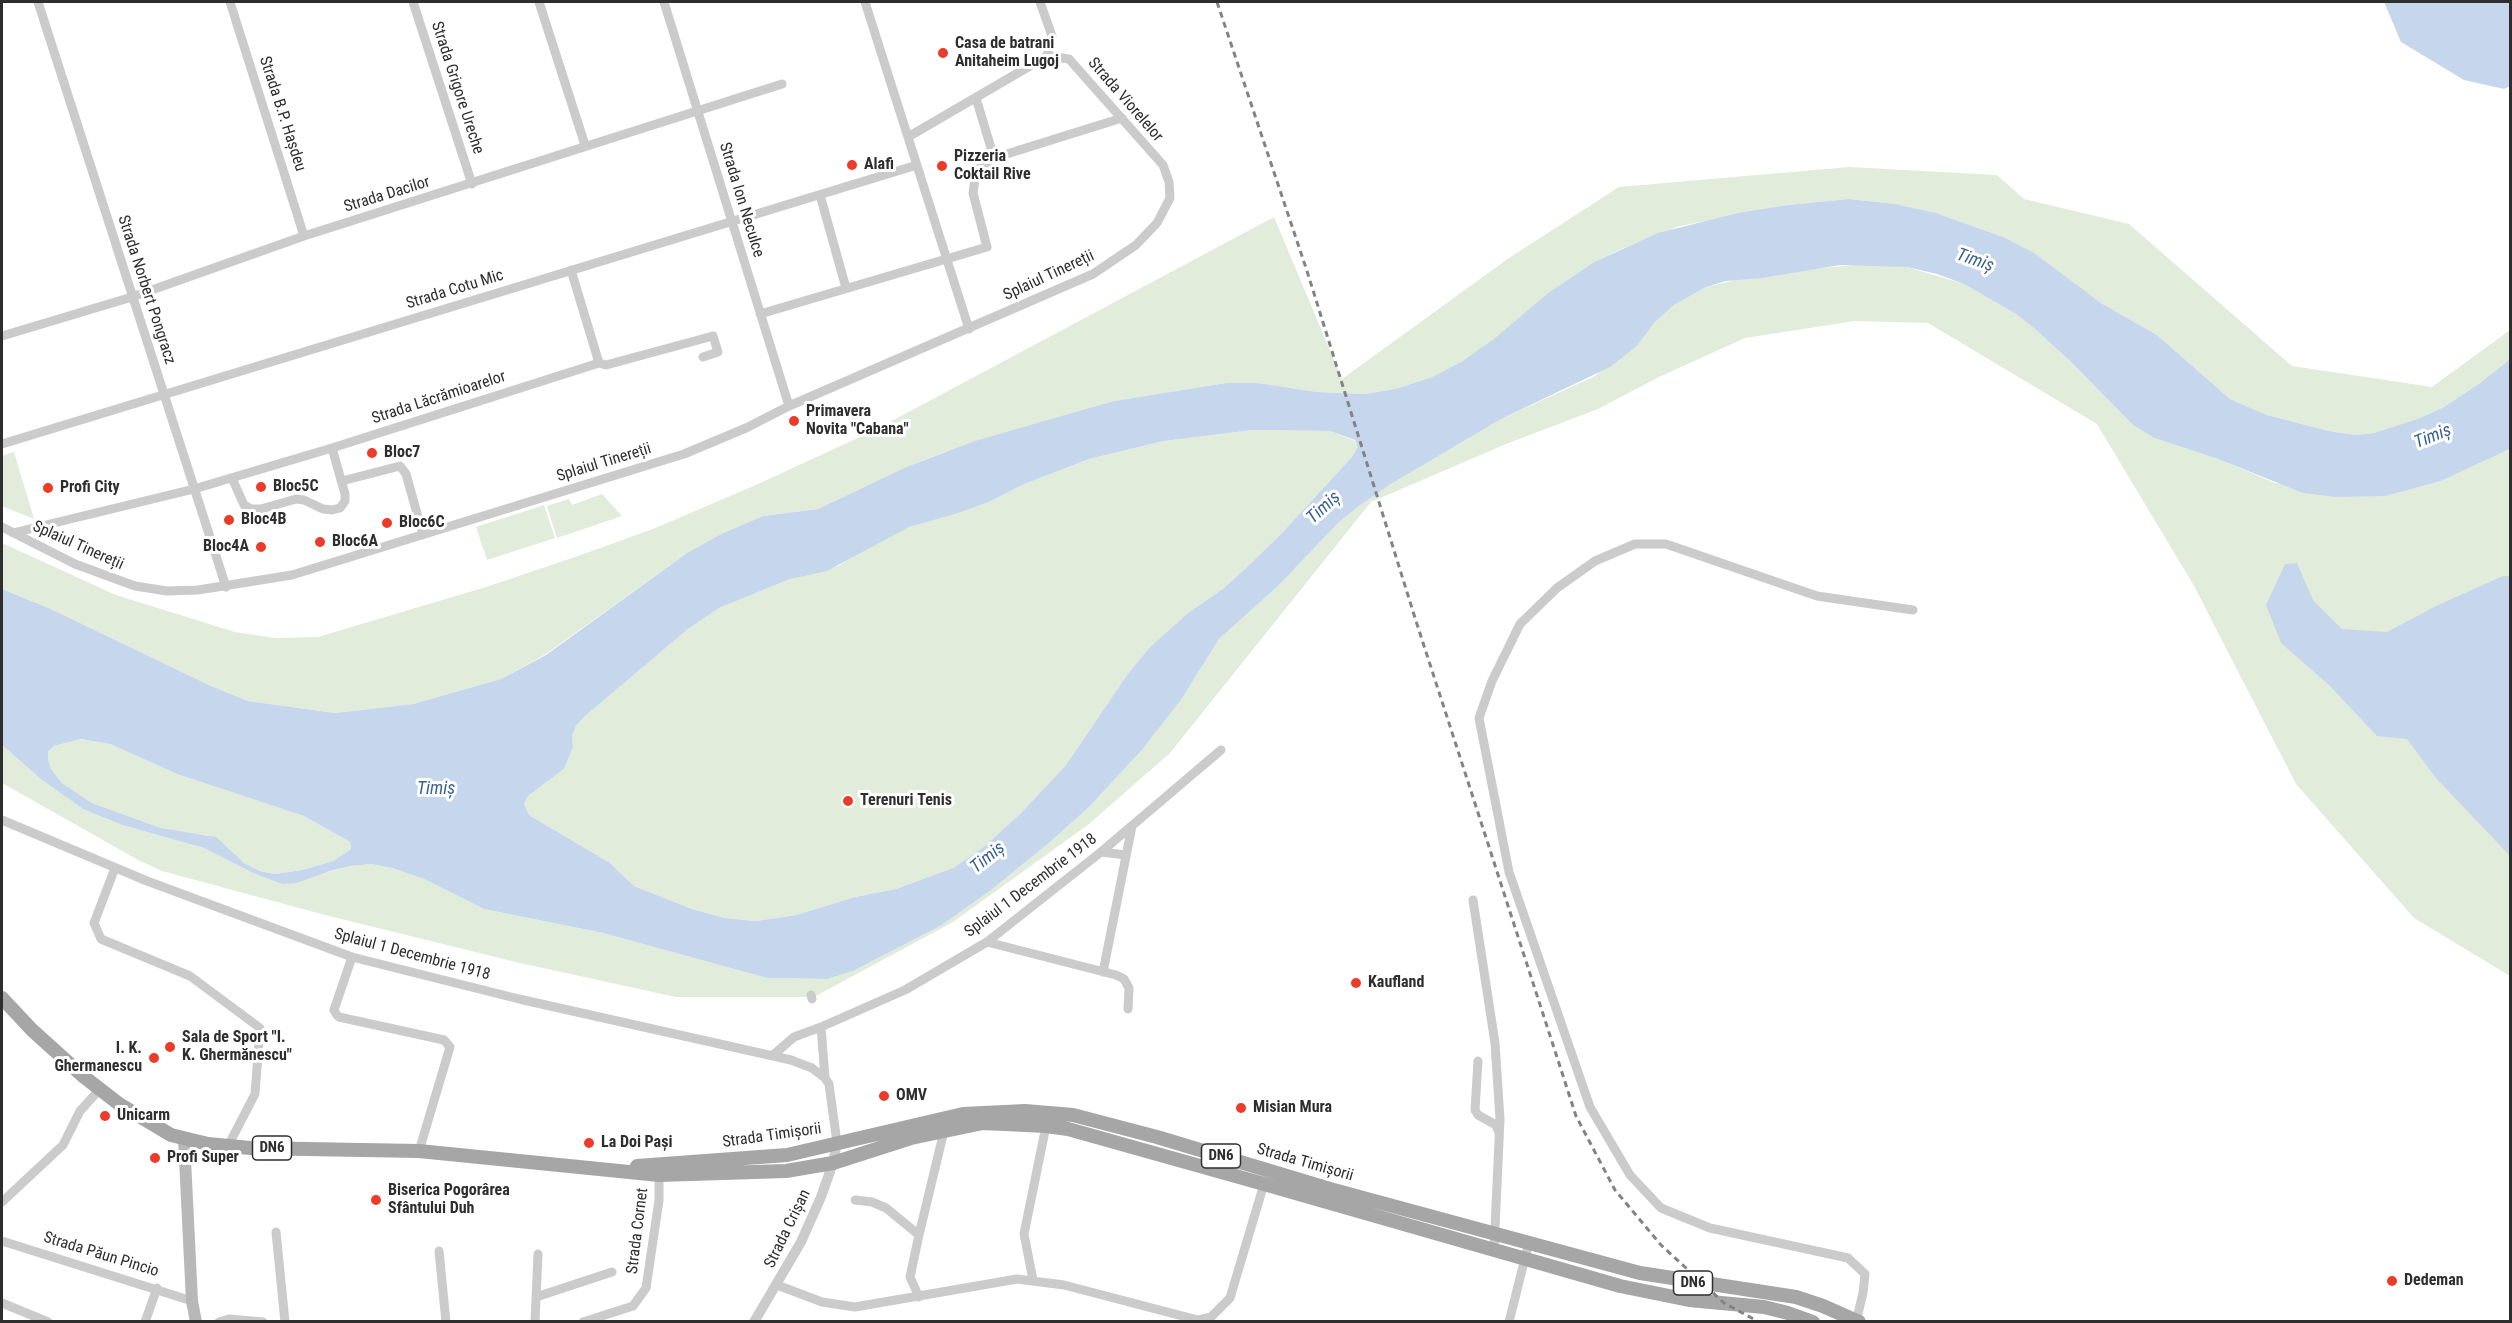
<!DOCTYPE html>
<meta charset="utf-8">
<style>
body{margin:0}
#map{position:relative;width:2512px;height:1323px;overflow:hidden;background:#fff;font-family:"Roboto Condensed",sans-serif}
canvas{display:block}
.frame{position:absolute;inset:0;border:3px solid #2e2e2e;pointer-events:none}
</style>
<div id="map">
<canvas width="2512" height="1323"></canvas>
<div class="frame"></div>
</div>
<script>
const ctx = document.querySelector('canvas').getContext('2d');
ctx.lineJoin = 'round';
function fill(path, color) { ctx.fillStyle = color; ctx.fill(path, 'evenodd'); }
const shape = rows => new Path2D(rows.map(r => 'M' + r).join(''));
function stroke(path, color, width, dash) { ctx.strokeStyle = color; ctx.lineWidth = width; ctx.lineCap = dash ? 'butt' : 'round'; ctx.setLineDash(dash || []); ctx.stroke(path); }
function write(font, color, halo, rows, align = 'center') {
  ctx.font = font + ' "Roboto Condensed",sans-serif'; ctx.lineWidth = 6; ctx.setLineDash([]); ctx.textBaseline = 'middle'; ctx.strokeStyle = halo; ctx.fillStyle = color; for (const [text, x, y, turn = 0] of rows) {
    ctx.save(); ctx.translate(x, y); ctx.rotate((+turn || 0) * Math.PI / 180); ctx.textAlign = isNaN(turn) ? turn : align; if (halo) ctx.strokeText(text, 0, 0); ctx.fillText(text, 0, 0); ctx.restore();
  }
}
fill(shape([
 [1849,167,1997,175,2024,199,2129,224,2292,366,2432,387,2510,330,2510,359,2480,383,2444,407,2420,418,2374,433,2356,435,2329,431,2267,415,2230,399,2157,335,2101,303,2003,237,1936,213,1896,204,1848,199,1788,205,1680,226,1621,249,1594,262,1548,293,1494,340,1461,362,1432,377,1399,388,1366,394,1317,392,1258,383,1226,383,1114,401,942,453,906,467,818,509,763,516,721,534,687,553,546,654,501,679,413,704,335,713,248,701,211,686,51,609,2,589,2,543,116,595,235,632,276,638,318,637,486,587,575,557,653,529,758,484,873,431,1274,217,1342,379,1509,258,1619,187],
 [1867,264,1907,267,1964,284,2016,314,2035,329,2070,361,2133,425,2154,438,2218,459,2275,483,2386,496,2441,481,2510,449,2510,976,2414,918,2296,784,2193,584,2097,424,1928,323,1855,321,1745,338,1659,377,1598,409,1506,444,1371,502,1170,753,1089,824,953,922,814,997,676,997,520,963,325,915,162,871,140,861,2,783,2,745,42,780,83,809,122,825,204,848,255,874,282,884,351,866,371,864,392,868,424,879,484,909,603,933,767,978,827,979,853,971,942,925,991,890,1049,843,1088,808,1141,751,1181,700,1219,639,1278,586,1339,522,1359,506,1391,484,1501,419,1593,377,1637,346,1654,323,1674,305,1706,287,1744,278,1763,278,1810,269],
 [1253,430,1330,431,1355,441,1358,447,1351,458,1281,534,1245,569,1224,588,1188,613,1150,647,1127,675,1066,765,1021,813,985,846,953,868,896,889,855,897,796,915,756,921,725,918,692,909,634,886,610,863,529,815,524,804,528,796,564,769,573,747,572,736,576,726,584,717,688,629,719,608,790,579,838,566,881,540,909,527,991,501,1022,485,1089,459,1164,441],
 [14,452,34,519,2,506,2,456],
 [602,494,622,516,557,538,547,506,569,499,572,505],
 [544,505,555,538,487,560,476,527],
 [81,739,110,744,177,774,304,816,350,842,351,849,333,861,302,870,275,874,260,871,244,863,208,835,187,834,161,828,92,803,62,783,51,769,48,759,48,753,54,746]
]), '#e1ecdb');
fill(shape([
 [2384,2,2510,2,2510,86,2504,89,2464,80,2401,42],
 [1848,199,1896,204,1936,213,2003,237,2034,253,2101,303,2157,335,2230,399,2267,415,2329,431,2356,435,2374,433,2420,418,2444,407,2480,383,2510,359,2510,449,2441,481,2386,496,2336,497,2303,493,2218,459,2154,438,2133,425,2070,361,2035,329,2016,314,1964,284,1937,274,1907,267,1840,265,1763,278,1726,281,1706,287,1674,305,1654,323,1637,346,1610,367,1501,419,1391,484,1359,506,1339,522,1278,586,1219,639,1181,700,1141,751,1088,808,1049,843,991,890,942,925,853,971,827,979,767,978,603,933,484,909,424,879,392,868,371,864,351,866,330,871,296,883,282,884,255,874,204,848,122,825,83,809,42,780,2,745,2,589,51,609,211,686,248,701,335,713,413,704,501,679,546,655,687,553,721,534,763,516,818,509,906,467,975,441,1114,401,1226,383,1258,383,1317,392,1366,394,1399,388,1432,377,1461,362,1494,339,1548,293,1594,262,1658,233,1738,213,1788,205],
 [1253,430,1330,431,1355,440,1358,447,1351,458,1281,534,1245,569,1224,588,1188,613,1150,647,1127,675,1066,765,1021,813,985,846,953,868,896,889,855,897,796,915,756,921,725,918,692,909,634,886,610,863,529,815,524,804,528,796,564,769,573,747,572,736,576,726,584,717,688,629,719,608,790,579,827,571,909,527,958,513,991,501,1022,485,1089,459,1164,441],
 [81,739,110,744,177,774,304,816,350,842,351,849,333,861,302,870,275,874,260,871,244,863,216,837,161,828,92,803,62,783,51,769,48,759,48,752,54,746],
 [2297,563,2313,600,2342,629,2387,632,2436,606,2503,576,2510,576,2510,856,2436,778,2407,739,2377,736,2329,685,2281,643,2266,605,2285,564]
]), '#c6d7ed');
stroke(shape([
 [38,2,226,587],
 [230,2,304,236],
 [413,2,472,184],
 [539,2,585,145],
 [664,2,789,406],
 [865,2,969,329],
 [1040,2,1052,36,1047,56],
 [976,98,994,158],
 [820,195,846,288],
 [571,270,599,363],
 [760,314,987,247,973,193,976,171,983,165,994,158,1122,118],
 [2,336,132,297,304,236,782,84],
 [2,444,917,165],
 [232,478,244,505,251,509,261,509,296,499,304,500,323,509,332,510,340,508,345,501,345,494,332,448],
 [342,481,400,466,406,474,423,535],
 [2,527,75,564,135,586,167,591,198,590,292,575,684,454,746,428,789,406,1093,274,1136,245,1157,223,1170,198,1169,182,1163,165,1069,59,1047,56,908,137],
 [13,533,194,489,332,448,599,363,606,365,713,336,718,352,703,357],
 [2,820,147,881,352,957,519,999,791,1060,812,1068,825,1078,829,1084,837,1143],
 [1101,852,1126,855],
 [115,868,94,923,101,939,190,976,260,1028,255,1094,228,1146],
 [1473,900,1495,1043,1500,1119,1494,1250],
 [987,942,1116,975,1124,979,1129,988,1128,1009],
 [352,957,334,1010,336,1014,339,1017,444,1040,450,1047,419,1151],
 [1103,972,1132,826],
 [811,995,812,999],
 [772,1056,794,1037,821,1027],
 [1478,1061,1475,1110,1478,1115,1496,1125,1499,1133],
 [825,1078,821,1027,905,990,987,942,1101,852,1221,750],
 [855,1200,872,1202,886,1208,919,1235,910,1277,919,1297],
 [2,1202,63,1145,80,1111,100,1089],
 [276,1232,285,1322],
 [919,1235,944,1131],
 [2,1241,192,1301],
 [439,1251,446,1322],
 [1033,1280,1024,1234,1046,1126],
 [777,1285,822,1302,855,1307,1017,1279,1064,1285,1198,1320,1211,1317,1230,1298,1264,1184],
 [536,1297,612,1272],
 [2,1303,48,1322],
 [145,1322,157,1288],
 [219,1322,229,1319,263,1322],
 [535,1322,538,1254],
 [583,1322,633,1306,646,1288,659,1200,659,1175],
 [1509,1322,1529,1242],
 [1856,1322,1863,1293,1865,1274,1848,1258,1710,1228,1661,1208,1630,1175,1590,1107,1509,872,1479,718,1492,681,1520,624,1557,588,1595,561,1635,544,1666,544,1817,596,1913,610]
]), '#cbcbcb', 9);
stroke(shape([
 [754,1322,801,1242,821,1197,833,1163,837,1143]
]), '#cbcbcb', 10);
stroke(shape([
 [184,1139,192,1301,196,1322]
]), '#b8b8b8', 12);
stroke(shape([
 [2,998,32,1030,83,1076,119,1104,171,1135,208,1144,250,1148,419,1151,659,1175,786,1171,833,1163,911,1138,983,1123,1046,1126,1068,1129,1264,1184,1620,1286,1689,1300,1764,1307,1788,1313,1813,1322],
 [637,1166,787,1155,963,1114,1025,1111,1073,1115,1157,1137,1330,1189,1640,1273,1796,1297,1823,1306,1859,1322]
]), '#a6a6a6', 14);
stroke(shape([
 [1217,2,1307,271,1416,621,1576,1116,1615,1190,1661,1245,1724,1303,1759,1322]
]), '#838383', 3, [6, 4.5]);
for (const [x, y, r, color] of [
 [943,53,6,"#eb3c2a"],
 [852,165,6,"#eb3c2a"],
 [942,166,6,"#eb3c2a"],
 [794,421,6,"#eb3c2a"],
 [372,453,6,"#eb3c2a"],
 [261,487,6,"#eb3c2a"],
 [48,488,6,"#eb3c2a"],
 [229,520,6,"#eb3c2a"],
 [387,523,6,"#eb3c2a"],
 [320,542,6,"#eb3c2a"],
 [261,547,6,"#eb3c2a"],
 [848,801,6,"#eb3c2a"],
 [1356,983,6,"#eb3c2a"],
 [170,1047,6,"#eb3c2a"],
 [154,1058,6,"#eb3c2a"],
 [884,1096,6,"#eb3c2a"],
 [1241,1108,6,"#eb3c2a"],
 [105,1116,6,"#eb3c2a"],
 [589,1143,6,"#eb3c2a"],
 [155,1158,6,"#eb3c2a"],
 [376,1200,6,"#eb3c2a"],
 [2392,1281,6,"#eb3c2a"]
]) { const dot = new Path2D(); dot.arc(x, y, r, 0, 2 * Math.PI); ctx.fillStyle = color; ctx.fill(dot); stroke(dot, '#fff', 2); }
for (const [x, y, w] of [
 [272,1148,39],
 [1221,1156,39],
 [1693,1283,39]
]) { const box = new Path2D(); box.roundRect(x - w / 2, y - 12, w, 24, 4.5); ctx.fillStyle = '#fff'; ctx.fill(box); stroke(box, '#2e2e2e', 1.5); }
write('bold 15px', '#2e2e2e', null, [
 ["DN6",272,1148],
 ["DN6",1221,1156],
 ["DN6",1693,1283]
]);
write('bold 16px', '#2e2e2e', '#fff', [
 ["Casa de batrani",955,44],
 ["Anitaheim Lugoj",955,62],
 ["Pizzeria",954,157],
 ["Coktail Rive",954,175],
 ["Alafi",864,165],
 ["Primavera",806,412],
 ["Novita \"Cabana\"",806,430],
 ["Bloc7",384,453],
 ["Bloc5C",273,487],
 ["Profi City",60,488],
 ["Bloc4B",241,520],
 ["Bloc6C",399,523],
 ["Bloc6A",332,542],
 ["Bloc4A",249,547,"right"],
 ["Terenuri Tenis",860,801],
 ["Kaufland",1368,983],
 ["Sala de Sport \"I.",182,1038],
 ["K. Ghermănescu\"",182,1056],
 ["I. K.",142,1049,"right"],
 ["Ghermanescu",142,1067,"right"],
 ["OMV",896,1096],
 ["Misian Mura",1253,1108],
 ["Unicarm",117,1116],
 ["La Doi Pași",601,1143],
 ["Profi Super",167,1158],
 ["Biserica Pogorârea",388,1191],
 ["Sfântului Duh",388,1209],
 ["Dedeman",2404,1281]
], 'left');
write('16px', '#2e2e2e', '#fff', [
 ["Strada Grigore Ureche",457,88,72],
 ["Strada Viorelelor",1125,100,49],
 ["Strada B.P. Hașdeu",282,114,72],
 ["Strada Dacilor",387,195,-17],
 ["Strada Ion Neculce",741,200,73],
 ["Splaiul Tinereții",1049,276,-25],
 ["Strada Norbert Pongracz",146,290,72],
 ["Strada Cotu Mic",455,290,-17],
 ["Strada Lăcrămioarelor",439,398,-18],
 ["Splaiul Tinereții",604,463,-17],
 ["Splaiul Tinereții",78,546,24],
 ["Splaiul 1 Decembrie 1918",1031,886,-37],
 ["Splaiul 1 Decembrie 1918",412,955,15],
 ["Strada Timișorii",772,1136,-8],
 ["Strada Timișorii",1305,1163,16],
 ["Strada Crișan",788,1229,-64],
 ["Strada Cornet",638,1231,-83],
 ["Strada Păun Pincio",101,1255,17]
]);
write('italic 18px', '#396193', '#fff', [
 ["Timiș",1975,261,19],
 ["Timiș",2433,437,-22],
 ["Timiș",1324,508,-43],
 ["Timiș",436,789],
 ["Timiș",988,858,-39]
]);
</script>
